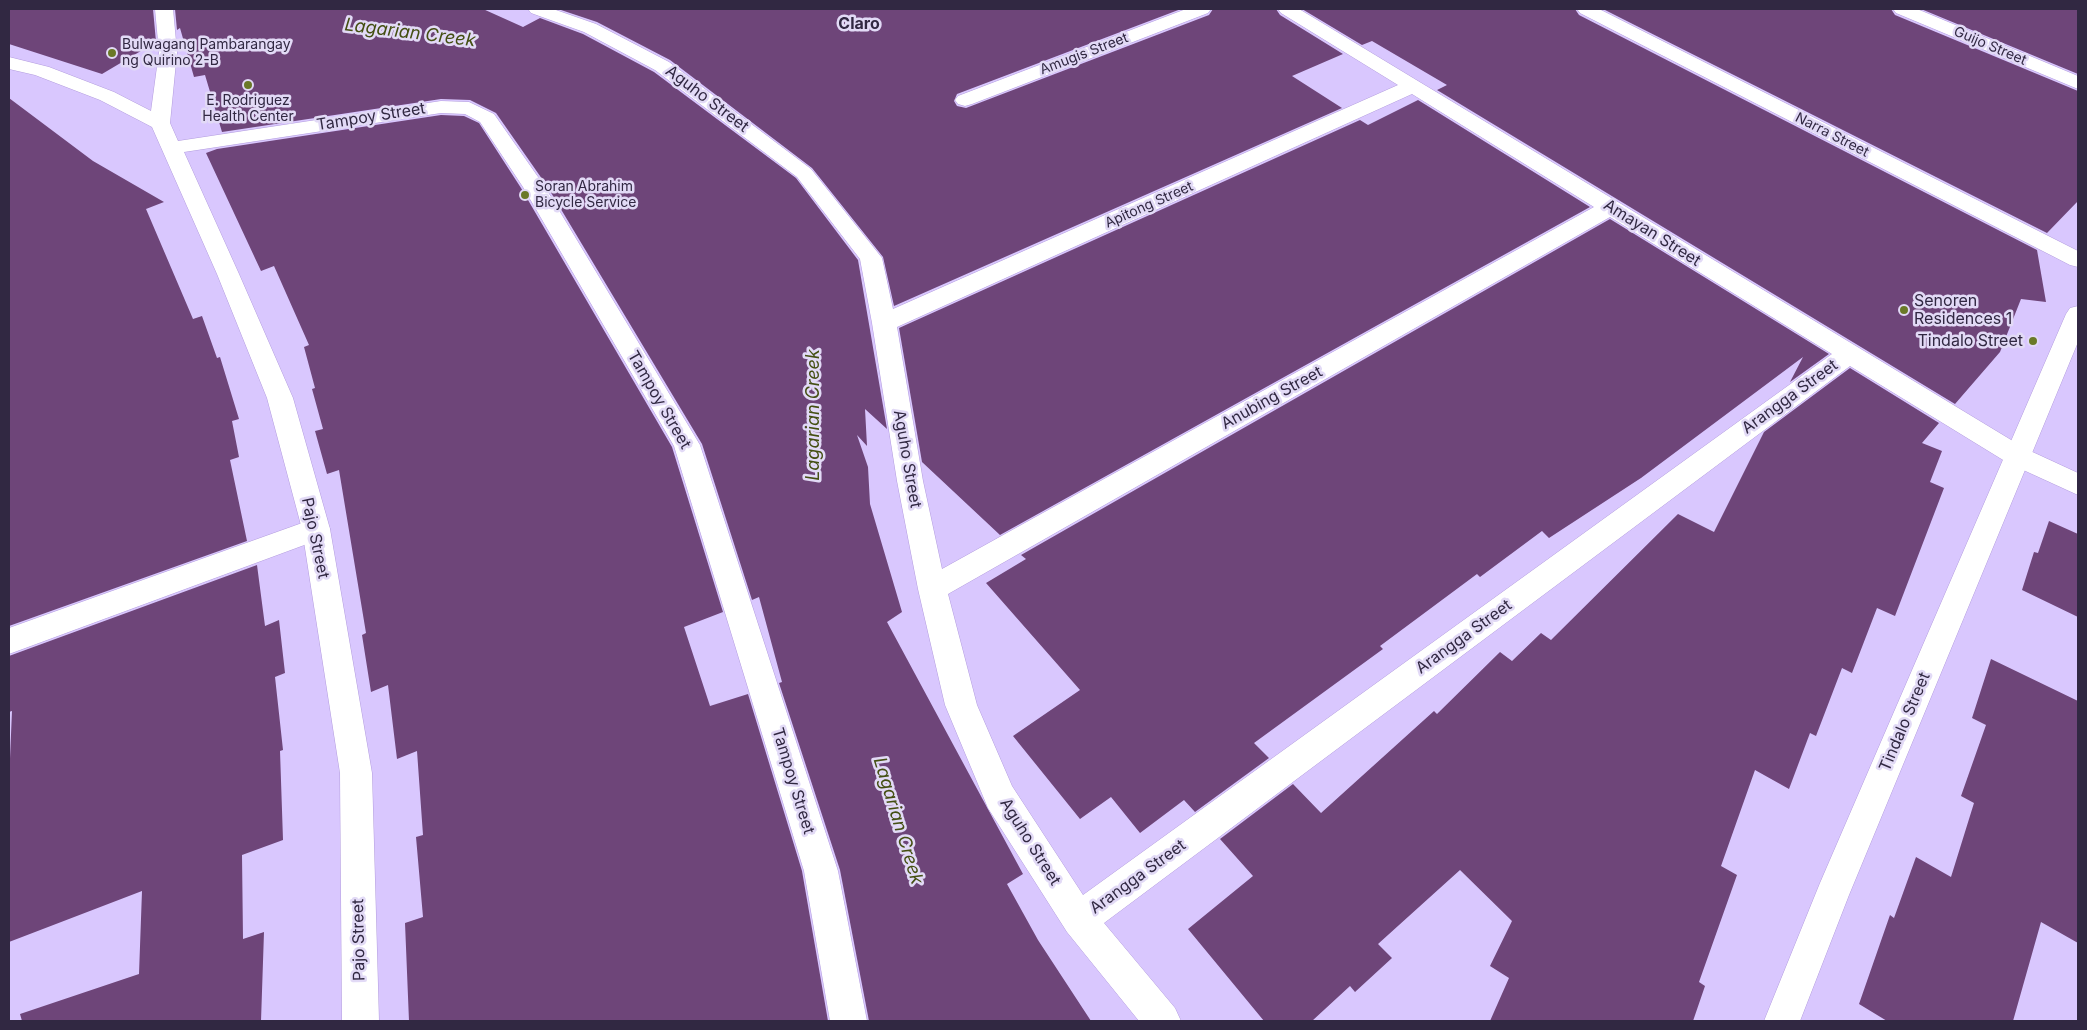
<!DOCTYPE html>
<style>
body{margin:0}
#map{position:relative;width:2087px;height:1030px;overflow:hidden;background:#d9c7fe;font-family:Inter,sans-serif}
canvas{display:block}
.frame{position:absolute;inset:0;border:10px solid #312842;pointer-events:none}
</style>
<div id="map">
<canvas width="2087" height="1030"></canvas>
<div class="frame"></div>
</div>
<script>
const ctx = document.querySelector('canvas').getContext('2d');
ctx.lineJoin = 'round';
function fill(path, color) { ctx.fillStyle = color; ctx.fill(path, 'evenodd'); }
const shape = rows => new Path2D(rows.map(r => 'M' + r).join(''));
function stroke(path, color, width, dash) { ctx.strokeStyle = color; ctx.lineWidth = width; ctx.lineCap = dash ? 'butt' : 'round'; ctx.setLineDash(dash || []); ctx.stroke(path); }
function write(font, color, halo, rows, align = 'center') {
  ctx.font = font + ' Inter,sans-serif'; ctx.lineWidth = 5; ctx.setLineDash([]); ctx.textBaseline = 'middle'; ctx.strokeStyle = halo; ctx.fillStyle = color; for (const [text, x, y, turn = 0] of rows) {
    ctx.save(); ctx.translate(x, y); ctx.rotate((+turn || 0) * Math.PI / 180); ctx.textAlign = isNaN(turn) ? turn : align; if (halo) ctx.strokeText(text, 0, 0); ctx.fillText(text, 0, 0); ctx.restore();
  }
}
fill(shape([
 [9,9,153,9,156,42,102,74,9,44],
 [175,9,483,9,523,27,540,18,583,34,654,72,796,178,858,260,887,429,865,409,867,446,857,435,868,467,870,504,902,612,887,622,1023,874,1007,884,1038,940,1091,1021,869,1021,840,870,779,683,782,682,759,597,752,600,702,444,547,186,496,113,470,100,441,99,222,132,205,75,194,77,180,28,177,30],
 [558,9,1181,9,957,94,954,101,957,106,966,108,1209,15,1213,9,1276,9,1280,15,1343,54,1292,76,1342,108,894,306,883,257,812,168,670,60,597,22],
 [1302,9,1575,9,1579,15,2037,250,2046,302,2021,299,2000,352,1955,404,1437,90,1447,85,1372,41,1362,45],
 [1603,9,1891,9,1895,15,2078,91,2078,201,2047,233],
 [1921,9,2078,9,2078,74],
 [9,98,93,161,164,202,146,209,193,319,202,316,217,358,220,357,239,419,232,421,239,457,230,460,247,541,9,626],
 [1418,100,1590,207,1000,535,922,462,899,328,1360,120,1368,125],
 [441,115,464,116,479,123,521,188,672,447,723,612,684,627,710,706,748,694,802,871,828,1021,409,1021,405,923,423,917,416,837,423,835,417,751,397,759,388,685,371,692,362,635,366,633,339,470,327,474,315,431,323,429,312,389,315,388,304,347,309,345,274,266,261,271,206,153,217,149],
 [1610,219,1829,354,1790,382,1803,357,1641,478,1549,538,1542,531,1480,577,1477,574,1380,646,1383,649,1254,743,1269,758,1195,812,1184,800,1140,833,1111,797,1080,819,1013,736,1080,690,986,583,1026,559,1021,555],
 [1850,368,1939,423,1922,443,1942,451,1930,482,1944,488,1895,616,1877,608,1852,673,1842,668,1816,736,1810,733,1789,789,1755,770,1721,866,1737,875,1699,982,1705,986,1693,1021,1490,1021,1509,978,1490,966,1512,921,1460,870,1378,944,1392,958,1355,992,1350,986,1312,1021,1264,1021,1188,929,1253,876,1220,839,1293,784,1321,813,1434,711,1437,714,1500,652,1512,661,1541,633,1551,640,1678,514,1714,532,1764,432],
 [2049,521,2078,534,2078,617,2022,590,2034,552,2038,553],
 [257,565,265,626,279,620,285,673,275,677,283,750,280,751,283,840,242,855,243,939,264,932,261,1021,22,1021,20,1014,139,974,142,891,9,942,9,782,12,711,9,712,9,656],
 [1991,659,2078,701,2078,943,2041,922,2013,1021,1887,1021,1859,1004,1890,915,1894,918,1916,857,1951,877,1974,803,1961,796,1986,725,1972,718]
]), '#6e4579');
const lane = shape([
 [316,518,326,521,330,529,326,537,9,654,9,628,316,518]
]);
const street = shape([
 [155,9,173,9,177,52,170,123,178,141,441,101,469,102,494,114,545,187,700,445,838,871,867,1021,830,1021,804,871,674,446,523,187,480,122,465,114,441,113,184,152,239,274,293,398,330,529,372,773,379,1021,342,1021,340,773,302,529,267,398,217,274,152,127,100,100,35,75,9,69,9,57,49,67,114,92,151,111,159,52,155,9],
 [528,9,553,9,596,24,669,62,811,169,882,258,893,309,1398,85,1281,13,1278,9,1299,9,2026,449,2078,473,2078,495,2008,463,1850,366,1104,923,1175,1008,1181,1021,1139,1021,1067,932,988,808,945,705,918,589,897,481,872,323,860,259,797,177,655,70,584,32,531,13,528,9],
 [1412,94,1594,207,942,569,923,481,897,327,1412,94],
 [1610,217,1832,354,1083,895,1012,786,977,705,948,594,1610,217],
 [1186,9,1211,9,1208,13,972,104,965,106,958,104,955,100,958,96,1186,9],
 [1893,9,1917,9,2078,76,2078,89,1896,13,1893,9]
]);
const secondary = shape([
 [1577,9,1599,9,2078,251,2078,267,2070,265,1580,13,1577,9],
 [2078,306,2078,342,1849,895,1800,1021,1764,1021,1820,883,2066,314,2070,308,2078,306]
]);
stroke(lane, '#b29cdd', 1);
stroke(street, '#b29cdd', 1);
stroke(secondary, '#b29cdd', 1);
fill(lane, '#fff');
fill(street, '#fff');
fill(secondary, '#fff');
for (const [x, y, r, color] of [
 [112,53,5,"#6a7927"],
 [248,85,5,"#6a7927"],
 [525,195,5,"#6a7927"],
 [1904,310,5,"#6a7927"],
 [2033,341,5,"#6a7927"]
]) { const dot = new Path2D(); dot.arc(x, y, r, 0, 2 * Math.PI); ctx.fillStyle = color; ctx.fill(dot); stroke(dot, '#e2daf6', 2); }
write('14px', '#312842', '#e2daf6', [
 ["Bulwagang Pambarangay",122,45],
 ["ng Quirino 2-B",122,61],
 ["E. Rodriguez",248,101,"center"],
 ["Health Center",248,117,"center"],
 ["Soran Abrahim",535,187],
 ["Bicycle Service",535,203]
], 'left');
write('14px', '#312842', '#e2daf6', [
 ["Guijo Street",1990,46,23],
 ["Amugis Street",1084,54,-21],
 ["Narra Street",1832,135,27],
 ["Apitong Street",1149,205,-24]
]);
write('bold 16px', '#312842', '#e2daf6', [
 ["Claro",859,24]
]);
write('16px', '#312842', '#e2daf6', [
 ["Aguho Street",707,99,37],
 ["Tampoy Street",371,117,-9],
 ["Amayan Street",1652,233,32],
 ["Arangga Street",1790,397,-36],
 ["Anubing Street",1272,398,-29],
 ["Tampoy Street",659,400,60],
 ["Aguho Street",907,459,80],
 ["Pajo Street",315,538,78],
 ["Arangga Street",1464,637,-36],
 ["Tindalo Street",1905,722,-67],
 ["Tampoy Street",793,781,73],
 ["Aguho Street",1030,842,58],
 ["Arangga Street",1138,877,-36],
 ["Pajo Street",359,940,-91]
]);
write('16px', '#312842', '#e2daf6', [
 ["Senoren",1914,301],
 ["Residences 1",1914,319],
 ["Tindalo Street",2023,341,"right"]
], 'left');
write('italic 18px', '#444f12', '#e2daf6', [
 ["Lagarian Creek",410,33,7],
 ["Lagarian Creek",814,415,-90],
 ["Lagarian Creek",898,821,73]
]);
</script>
